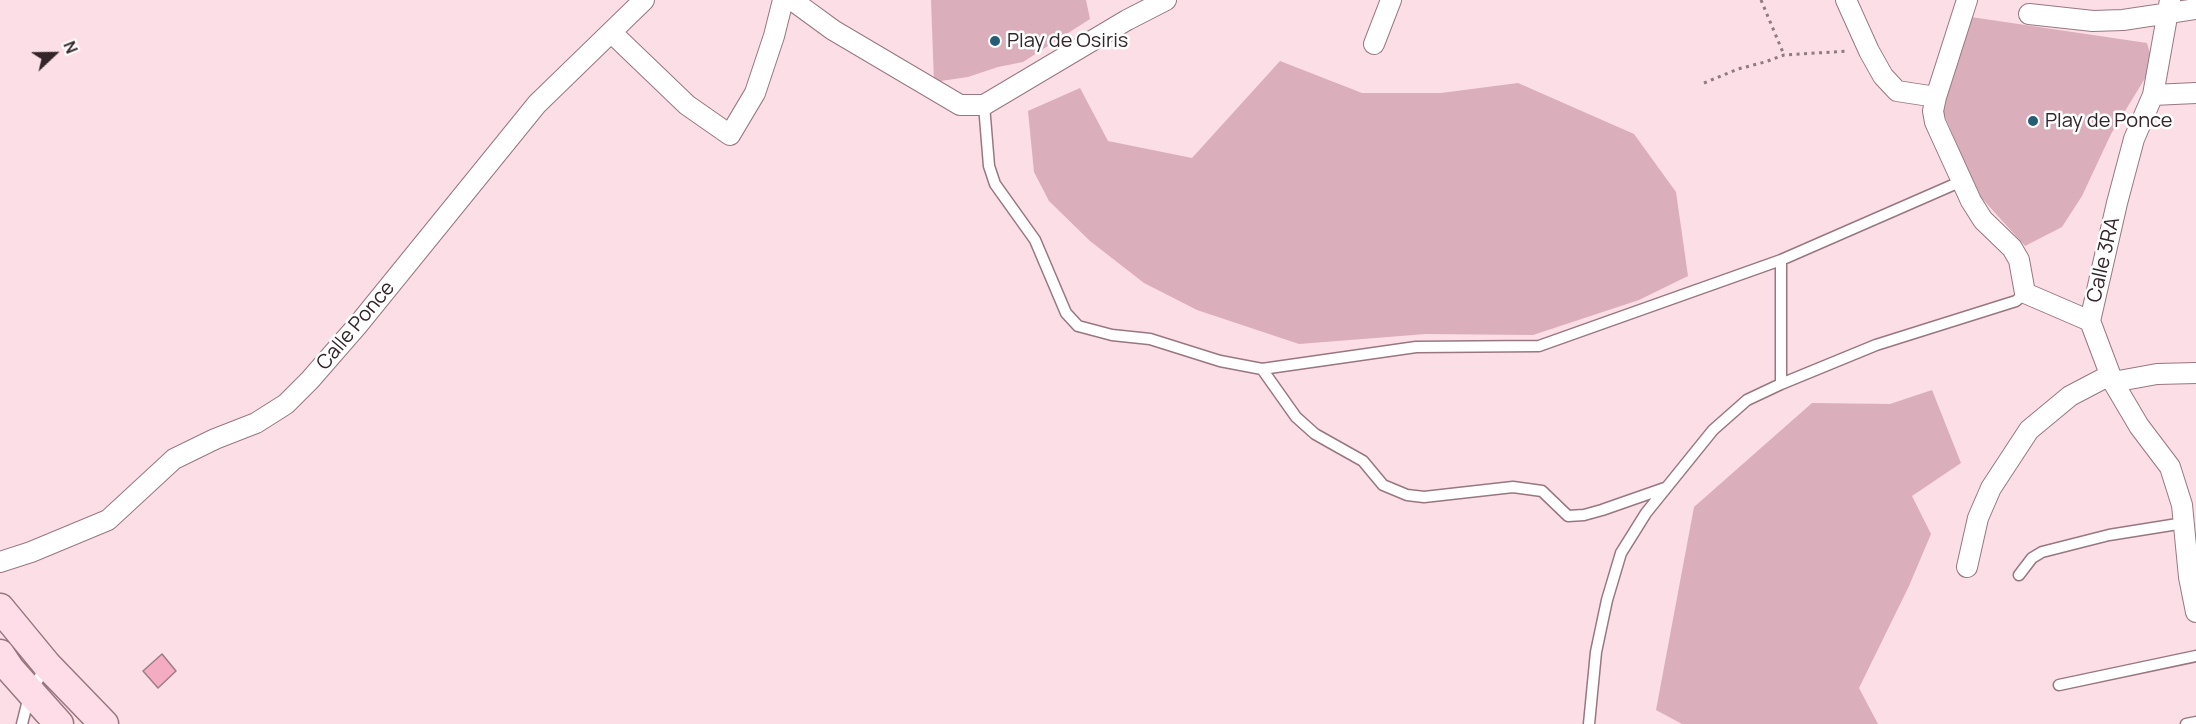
<!DOCTYPE html>
<style>
body{margin:0}
#map{position:relative;width:2196px;height:724px;overflow:hidden;background:#fcdee6;font-family:Manrope,sans-serif}
canvas{display:block}
.north{position:absolute;left:24px;top:24px;width:60px;height:60px;-webkit-text-stroke:4px #fff;paint-order:stroke;rotate:68deg;font-size:16px;font-weight:700;line-height:24px;text-align:center;color:#332529}
.north::after{content:'';display:block;margin:auto;width:21px;height:27px;background:#332529;clip-path:polygon(50% 0,100% 100%,50% 72%,0 100%)}
</style>
<div id="map">
<canvas width="2196" height="724"></canvas>
<div class="north">N</div>
</div>
<script>
const ctx = document.querySelector('canvas').getContext('2d');
ctx.lineJoin = 'round';
function fill(path, color) { ctx.fillStyle = color; ctx.fill(path, 'evenodd'); }
const shape = rows => new Path2D(rows.map(r => 'M' + r).join(''));
function stroke(path, color, width, dash) { ctx.strokeStyle = color; ctx.lineWidth = width; ctx.lineCap = dash ? 'butt' : 'round'; ctx.setLineDash(dash || []); ctx.stroke(path); }
function write(font, color, halo, rows, align = 'center') {
  ctx.font = font + ' Manrope,sans-serif'; ctx.lineWidth = 5; ctx.setLineDash([]); ctx.textBaseline = 'middle'; ctx.strokeStyle = halo; ctx.fillStyle = color; for (const [text, x, y, turn = 0] of rows) {
    ctx.save(); ctx.translate(x, y); ctx.rotate((+turn || 0) * Math.PI / 180); ctx.textAlign = isNaN(turn) ? turn : align; if (halo) ctx.strokeText(text, 0, 0); ctx.fillText(text, 0, 0); ctx.restore();
  }
}
fill(shape([
 [931,0,1086,0,1090,19,1023,62,998,67,968,77,934,82],
 [1971,17,2147,43,2151,57,2147,75,2111,134,2082,196,2062,227,2025,246,1978,194,1941,107],
 [1280,61,1362,93,1441,93,1518,83,1634,134,1676,192,1688,276,1639,300,1533,335,1426,334,1299,344,1197,310,1144,283,1090,241,1049,201,1034,172,1028,111,1080,88,1108,141,1192,158],
 [1932,390,1961,463,1912,496,1931,534,1909,586,1859,688,1878,724,1682,724,1656,710,1694,507,1812,403,1890,404]
]), '#dbaebb');
const building = shape([
 [162,654,176,671,158,688,143,671,162,654]
]);
fill(building, '#f3acc1');
stroke(building, '#9e7c86', 1.5);
const lane = shape([
 [984,105,989,166,995,184,1035,240,1066,313,1078,326,1112,335,1150,339,1220,361,1262,369,1416,347,1539,346,1781,260,1962,181],
 [1781,260,1781,384],
 [1262,369,1296,417,1315,434,1363,461,1383,485,1407,495,1424,497,1513,487,1542,491,1568,516,1584,515,1602,510,1665,488],
 [2019,575,2032,558,2042,552,2109,535,2184,523],
 [2059,685,2196,656],
 [22,724,30,692,46,667],
 [1589,724,1596,652,1607,600,1621,553,1646,513,1713,430,1747,400,1781,384,1876,345,2016,301,2025,293],
 [2186,724,2196,722]
]);
const street = shape([
 [792,0,833,30,960,105,984,105,1127,20,1166,0],
 [1846,0,1869,51,1883,76,1897,91,1936,97],
 [1967,0,1936,97,1933,111,1935,122,1971,201,1983,220,2012,248,2019,260,2025,293,2090,321],
 [2170,0,2153,95,2134,139,2117,203,2090,321,2113,382,2139,426,2170,467,2182,505,2189,577,2196,612],
 [2029,14,2093,21,2123,20,2196,9],
 [612,33,687,105,730,135,755,93,774,36,783,0],
 [1374,44,1391,0],
 [2153,95,2196,93],
 [2113,382,2157,374,2196,373],
 [0,562,31,552,108,520,174,459,215,439,256,423,286,404,310,380,357,326,537,104,644,0],
 [1967,567,1978,518,1991,488,2029,430,2070,396,2110,375]
]);
const secondary = shape([
 [0,608,47,665,104,724],
 [0,654,10,669,59,724]
]);
stroke(lane, '#987781', 13);
stroke(street, '#987781', 22);
stroke(secondary, '#987781', 31);
stroke(shape([
 [1761,0,1784,55],
 [1704,83,1738,69,1765,62,1784,55,1849,51]
]), '#8f7a7f', 3, [3, 4.5]);
stroke(lane, '#fff', 10);
stroke(street, '#fff', 20);
stroke(secondary, '#fedde8', 28);
for (const [x, y, r, color] of [
 [995,41,6,"#255d77"],
 [2033,121,6,"#255d77"]
]) { const dot = new Path2D(); dot.arc(x, y, r, 0, 2 * Math.PI); ctx.fillStyle = color; ctx.fill(dot); stroke(dot, '#fff', 2); }
write('20px', '#332529', '#fff', [
 ["Play de Osiris",1007,41],
 ["Play de Ponce",2045,121]
], 'left');
write('20px', '#332529', '#fff', [
 ["Calle 3RA",2104,260,-77],
 ["Calle Ponce",356,326,-50]
]);
</script>
